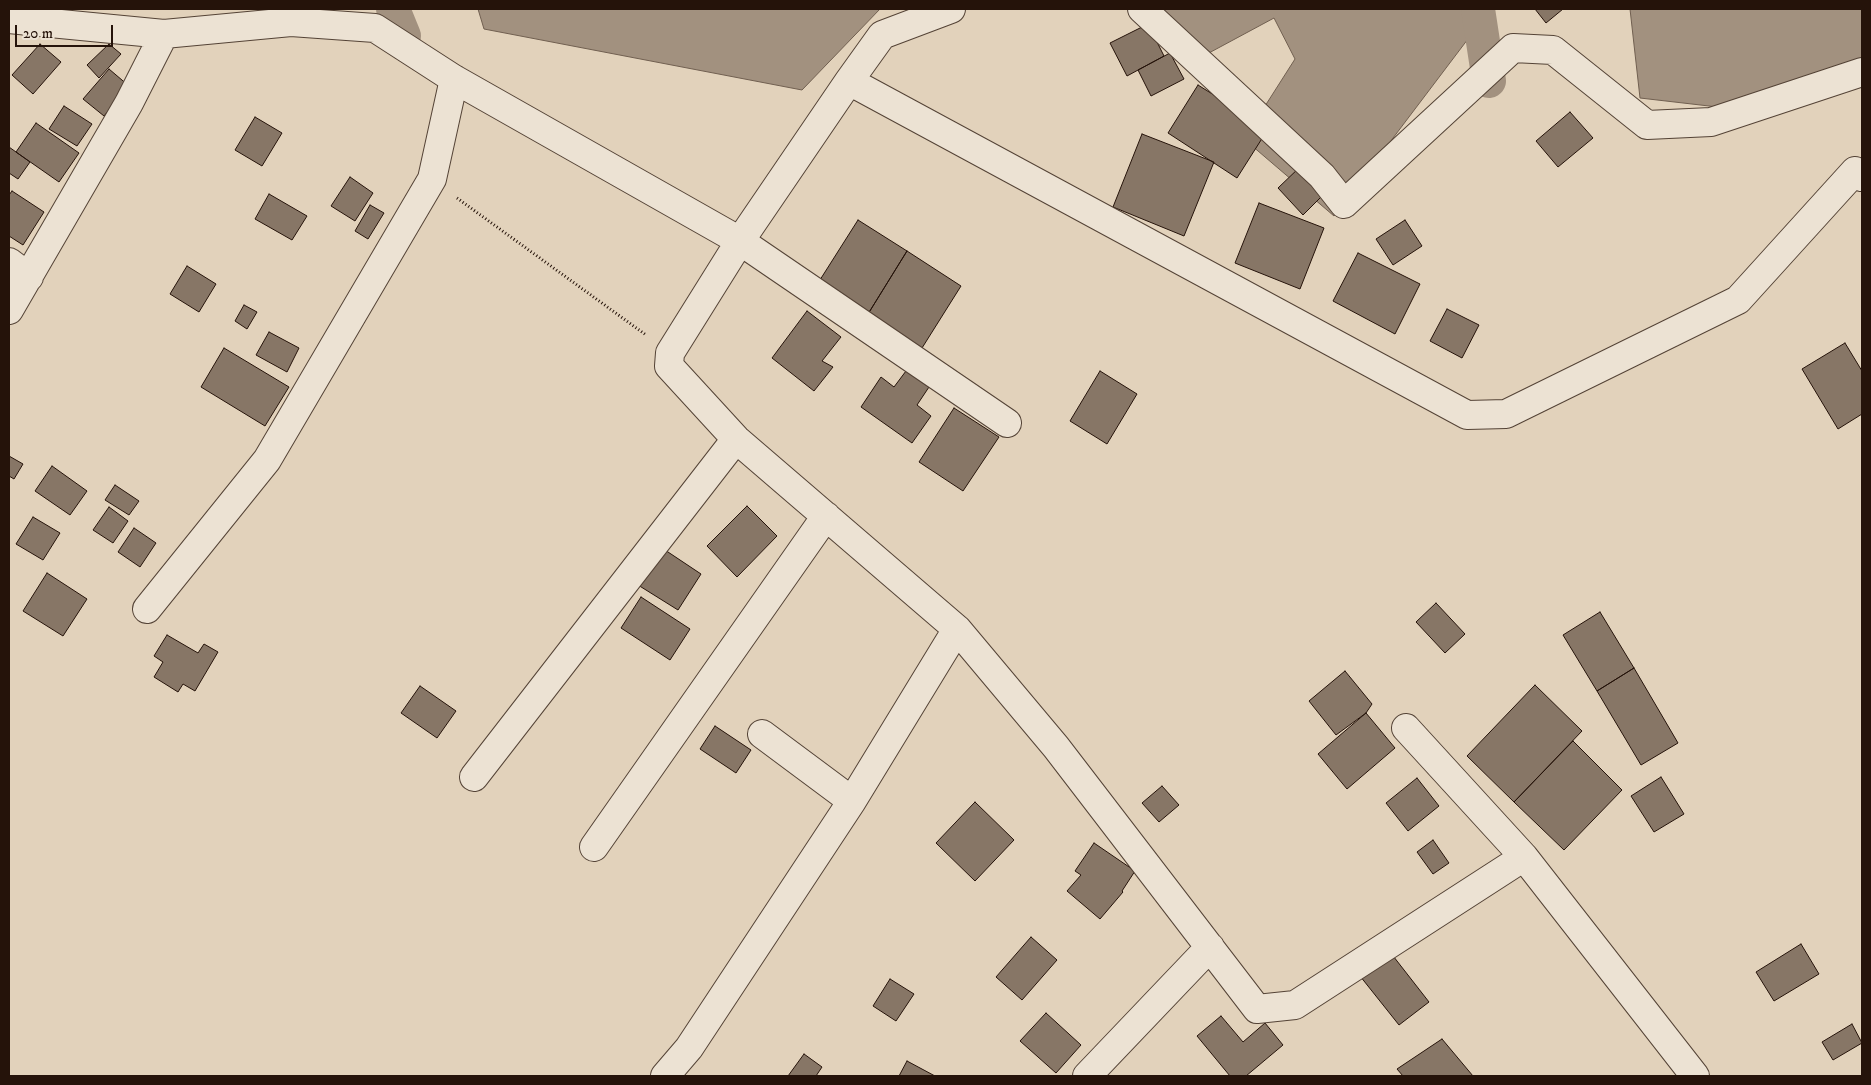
<!DOCTYPE html>
<style>
body{margin:0}
#map{position:relative;width:1871px;height:1085px;overflow:hidden;background:#e2d2bb;font-family:"IM FELL DW Pica",serif}
canvas{display:block}
.frame{position:absolute;inset:0;border:10px solid #25130a;pointer-events:none}
.scale{position:absolute;left:15px;top:25px;width:98px;height:22px;box-sizing:border-box;border:2px solid #25130a;border-top:0;padding-left:6px;font-size:15px;line-height:18px;white-space:nowrap;color:#25130a;-webkit-text-stroke:4px #ece2d3;paint-order:stroke}
</style>
<div id="map">
<canvas width="1871" height="1085"></canvas>
<div class="frame"></div>
<div class="scale">20 m</div>
</div>
<script>
const ctx = document.querySelector('canvas').getContext('2d');
ctx.lineJoin = 'round';
function fill(path, color) { ctx.fillStyle = color; ctx.fill(path, 'evenodd'); }
const shape = rows => new Path2D(rows.map(r => 'M' + r).join(''));
function stroke(path, color, width, dash) { ctx.strokeStyle = color; ctx.lineWidth = width; ctx.lineCap = dash ? 'butt' : 'round'; ctx.setLineDash(dash || []); ctx.stroke(path); }
const water = shape([
 [478,9,880,9,802,90,484,29,478,9],
 [1161,9,1464,9,1471,35,1334,216,1244,139,1295,59,1274,18,1207,54,1161,9],
 [1630,9,1862,9,1862,81,1778,114,1640,98,1630,9]
]);
fill(water, '#a2917f');
stroke(water, '#705f50', 1);
stroke(shape([
 [393,9,404,36],
 [1478,9,1489,81]
]), '#a2917f', 34);
const building = shape([
 [1535,9,1563,9,1546,23,1535,9],
 [1148,24,1164,56,1127,76,1110,43,1148,24],
 [40,44,61,62,33,94,12,75,40,44],
 [109,44,121,54,99,78,87,65,109,44],
 [1170,53,1184,79,1151,96,1138,70,1170,53],
 [109,69,129,86,104,116,83,99,109,69],
 [1198,85,1268,129,1237,178,1168,133,1198,85],
 [64,106,92,124,77,146,49,129,64,106],
 [1570,112,1593,138,1558,167,1536,141,1570,112],
 [255,117,282,133,262,166,235,150,255,117],
 [36,123,79,153,59,182,16,152,36,123],
 [1142,134,1214,162,1184,236,1113,207,1142,134],
 [9,147,30,162,18,179,9,173,9,147],
 [1301,166,1325,193,1303,215,1278,188,1301,166],
 [350,177,373,193,355,221,331,206,350,177],
 [12,191,44,212,23,245,9,236,9,195,12,191],
 [269,194,307,216,292,240,255,219,269,194],
 [1259,203,1324,228,1300,289,1235,263,1259,203],
 [370,205,384,213,368,239,355,231,370,205],
 [858,220,907,251,868,314,818,283,858,220],
 [1405,220,1422,246,1393,265,1376,239,1405,220],
 [907,251,961,286,922,348,868,314,907,251],
 [1358,253,1420,284,1395,334,1333,301,1358,253],
 [187,266,216,284,199,312,170,294,187,266],
 [244,305,257,312,247,329,235,321,244,305],
 [1447,309,1479,325,1462,358,1430,341,1447,309],
 [807,311,841,337,822,361,833,367,814,391,772,358,807,311],
 [269,332,299,348,287,372,256,355,269,332],
 [1845,343,1862,371,1862,414,1838,429,1802,369,1845,343],
 [224,348,289,387,265,426,201,387,224,348],
 [906,371,929,387,917,405,931,416,912,443,861,407,881,377,894,387,906,371],
 [1100,371,1137,394,1107,444,1070,421,1100,371],
 [954,408,999,437,963,491,919,462,954,408],
 [9,456,23,464,14,479,9,476,9,456],
 [52,466,87,491,70,515,35,491,52,466],
 [115,485,139,501,129,515,105,500,115,485],
 [747,506,777,536,737,577,707,546,747,506],
 [109,507,128,521,113,543,93,530,109,507],
 [33,517,60,533,43,560,16,544,33,517],
 [134,528,156,543,140,567,118,552,134,528],
 [662,548,701,574,678,610,638,585,662,548],
 [47,573,87,599,63,636,23,611,47,573],
 [641,597,690,629,670,660,621,628,641,597],
 [1436,603,1465,634,1445,653,1416,622,1436,603],
 [1600,612,1634,668,1597,691,1563,635,1600,612],
 [167,635,198,653,204,644,218,652,195,691,183,684,178,692,154,677,163,662,154,656,167,635],
 [1634,668,1678,743,1641,765,1597,691,1634,668],
 [1345,671,1372,704,1366,713,1336,735,1309,701,1345,671],
 [1535,685,1582,731,1514,802,1467,756,1535,685],
 [420,686,456,711,437,738,401,713,420,686],
 [1366,713,1395,748,1347,789,1318,754,1366,713],
 [715,726,751,750,736,773,700,749,715,726],
 [1573,741,1622,790,1564,850,1514,802,1573,741],
 [1661,777,1684,814,1654,832,1631,796,1661,777],
 [1417,778,1439,806,1408,831,1386,803,1417,778],
 [1162,786,1179,805,1159,822,1142,803,1162,786],
 [975,802,1014,840,975,881,936,843,975,802],
 [1433,840,1449,863,1433,874,1417,852,1433,840],
 [1094,843,1135,871,1122,891,1123,892,1100,919,1067,891,1081,875,1075,871,1094,843],
 [1031,937,1057,960,1022,1000,996,977,1031,937],
 [1801,944,1819,974,1774,1001,1756,972,1801,944],
 [1390,952,1429,1002,1399,1025,1360,976,1390,952],
 [890,979,914,994,896,1021,873,1006,890,979],
 [1046,1013,1081,1045,1056,1073,1020,1041,1046,1013],
 [1221,1016,1243,1042,1265,1023,1283,1045,1246,1076,1230,1076,1197,1036,1221,1016],
 [1852,1024,1862,1043,1833,1060,1822,1042,1852,1024],
 [1442,1039,1473,1076,1403,1076,1397,1069,1442,1039],
 [804,1054,822,1067,816,1076,788,1076,804,1054],
 [907,1061,935,1076,899,1076,907,1061]
]);
fill(building, '#877666');
stroke(building, '#25130a', 1);
const minor = shape([
 [1142,9,1322,176,1344,204,1513,48,1553,50,1647,125,1711,122,1862,72],
 [9,19,164,34,291,22,375,28,454,79,740,241,1007,423],
 [849,81,882,35,951,9],
 [9,262,29,277],
 [9,310,129,103,164,34],
 [147,609,267,460,432,179,454,79],
 [1406,728,1524,857,1695,1076],
 [762,734,852,801],
 [474,777,736,439],
 [594,847,826,516],
 [1524,857,1295,1005,1257,1009,1056,747,957,629,736,439,669,366,670,353,740,241,849,81,1467,415,1506,414,1738,300,1855,171,1862,177],
 [665,1076,689,1048,852,801,957,629],
 [1087,1076,1210,947]
]);
stroke(minor, '#544336', 30);
stroke(shape([
 [457,198,646,335]
]), '#25130a', 3, [1, 2.5]);
stroke(minor, '#ece2d3', 28);
</script>
